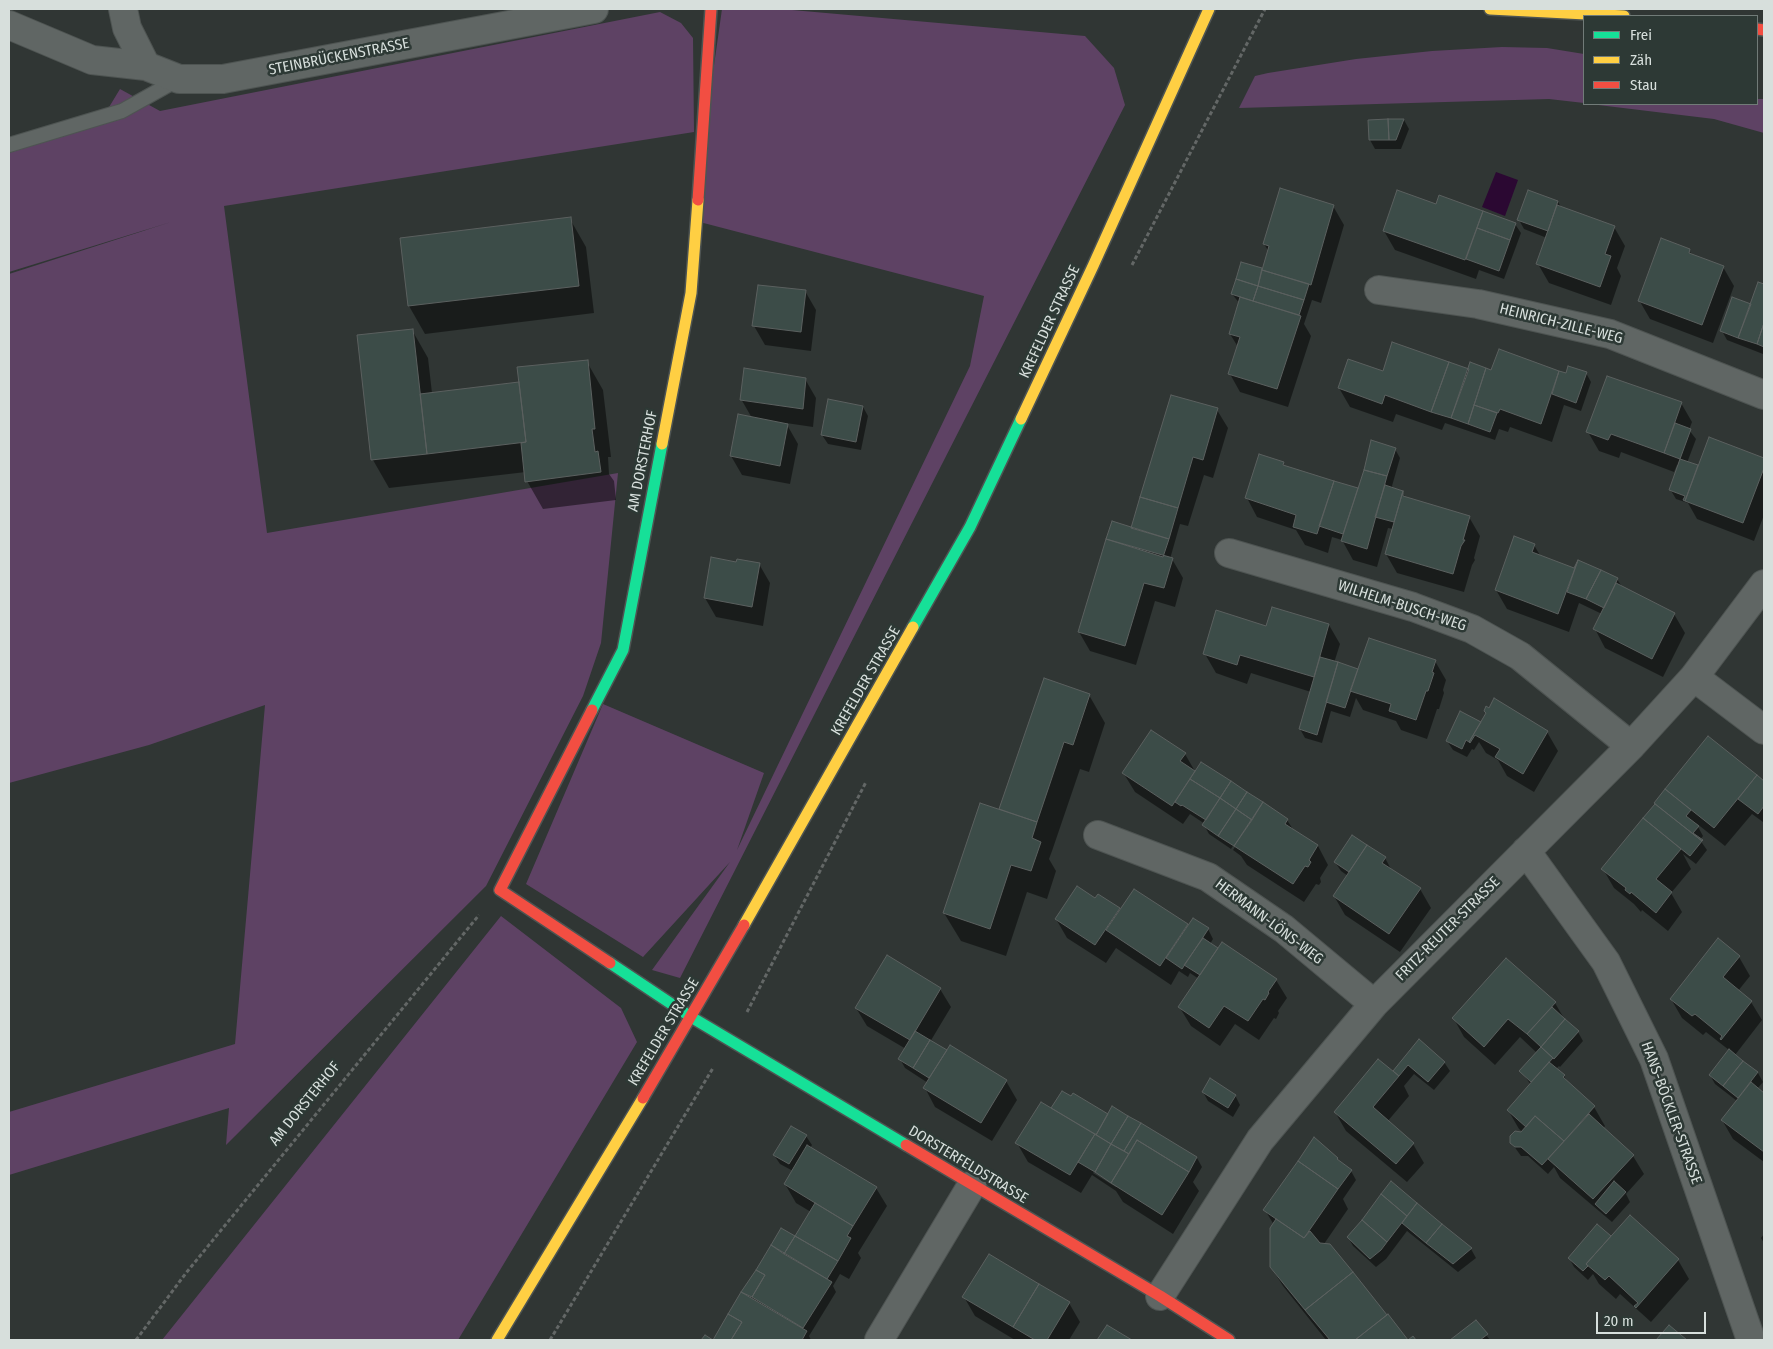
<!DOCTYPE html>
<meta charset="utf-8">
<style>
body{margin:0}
#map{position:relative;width:1773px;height:1349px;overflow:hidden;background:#303634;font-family:"Fira Sans Condensed",sans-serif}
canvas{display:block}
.frame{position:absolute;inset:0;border:10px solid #d7dfdc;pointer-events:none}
.legend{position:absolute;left:1583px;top:15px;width:175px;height:90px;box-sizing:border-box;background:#2d3935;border:1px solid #717b78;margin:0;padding:6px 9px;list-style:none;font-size:15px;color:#d7dfdc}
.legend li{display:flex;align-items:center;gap:10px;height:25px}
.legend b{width:25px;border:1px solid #717b78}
.scale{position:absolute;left:1596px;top:1312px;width:110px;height:22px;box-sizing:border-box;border:2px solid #d7dfdc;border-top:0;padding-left:6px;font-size:15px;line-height:18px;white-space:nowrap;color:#d7dfdc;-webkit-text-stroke:4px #2d3935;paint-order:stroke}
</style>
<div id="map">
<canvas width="1773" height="1349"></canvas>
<div class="frame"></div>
<ul class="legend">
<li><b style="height:6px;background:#16e098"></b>Frei</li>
<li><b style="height:6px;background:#ffcf43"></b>Zäh</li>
<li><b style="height:6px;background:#f24e42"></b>Stau</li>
</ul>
<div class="scale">20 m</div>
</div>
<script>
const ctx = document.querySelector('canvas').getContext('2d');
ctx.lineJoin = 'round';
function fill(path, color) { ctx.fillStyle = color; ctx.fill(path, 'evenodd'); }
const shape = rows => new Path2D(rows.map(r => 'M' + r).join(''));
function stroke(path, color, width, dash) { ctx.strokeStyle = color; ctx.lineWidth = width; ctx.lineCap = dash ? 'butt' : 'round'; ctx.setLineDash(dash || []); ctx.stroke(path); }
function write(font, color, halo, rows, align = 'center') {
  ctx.font = font + ' "Fira Sans Condensed",sans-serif'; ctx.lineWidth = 5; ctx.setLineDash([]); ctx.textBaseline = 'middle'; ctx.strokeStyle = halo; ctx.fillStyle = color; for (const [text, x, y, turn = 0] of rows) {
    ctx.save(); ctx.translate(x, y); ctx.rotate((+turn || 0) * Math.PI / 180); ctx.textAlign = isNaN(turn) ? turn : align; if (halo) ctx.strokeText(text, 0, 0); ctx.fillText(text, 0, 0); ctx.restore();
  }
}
fill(shape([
 [722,9,781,9,1085,36,1114,68,1125,105,680,978,652,970,730,862,643,957,526,884,603,704,764,773,737,850,970,366,984,296,692,220],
 [660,12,681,23,693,38,694,132,224,206,267,533,618,473,601,643,583,696,486,886,226,1145,229,1108,9,1175,9,1112,235,1044,265,705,149,745,9,783,9,274,171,222,9,272,9,140,100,122,120,89,160,111],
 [1502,47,1547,48,1584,54,1584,103,1549,99,1239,108,1255,76,1268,73,1356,59,1432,51],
 [1757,99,1764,99,1764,133,1714,119,1590,104,1757,104],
 [501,916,621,1008,637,1042,458,1340,162,1340]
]), '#5e4264');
fill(shape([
 [1496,172,1518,180,1505,216,1482,207]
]), '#2b0832');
fill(shape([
 [1404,120,1409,129,1401,149,1375,149,1370,140],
 [1439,197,1515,224,1521,233,1504,279,1479,270,1476,279,1395,250,1384,231,1436,205],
 [1558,202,1561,207,1614,227,1625,246,1617,268,1621,276,1611,305,1549,283,1538,264,1547,238,1524,229,1519,220],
 [1333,206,1344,225,1321,303,1312,300,1304,324,1311,336,1288,407,1240,392,1230,374,1238,347,1230,334,1240,304,1232,294,1241,264,1263,270,1269,252,1264,244],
 [570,219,586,247,594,313,425,334,409,306,402,240],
 [1689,250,1692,255,1723,267,1734,286,1713,343,1650,319,1639,300],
 [1759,284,1764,285,1764,355,1763,354,1727,340,1722,331,1751,305],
 [805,291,816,310,811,351,765,345,754,326],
 [412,330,428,358,432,393,520,383,587,362,603,390,611,457,608,457,609,474,614,481,616,500,543,509,527,481,526,472,389,488,373,460,359,337],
 [1499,351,1567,375,1586,373,1591,382,1581,411,1564,405,1552,442,1510,427,1508,432,1499,429,1495,440,1445,423,1442,430,1396,414,1393,422,1350,407,1339,388,1384,372,1469,370,1492,372],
 [805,379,816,398,813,427,786,423,798,444,790,484,742,475,731,456,752,418,741,399],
 [1681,403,1692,422,1689,430,1696,439,1687,463,1698,468,1709,439,1764,459,1764,515,1754,541,1697,519,1688,503,1676,499,1670,489,1679,466,1677,465,1674,472,1621,452,1619,458,1599,451,1588,432],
 [863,407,868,416,861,450,828,444,822,435],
 [1217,410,1228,428,1213,478,1204,475,1188,526,1180,524,1170,559,1172,559,1183,578,1175,607,1155,601,1136,665,1090,651,1079,632,1132,529],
 [1395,449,1400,458,1392,486,1393,489,1402,492,1406,498,1469,517,1480,536,1474,558,1475,560,1472,565,1464,592,1397,573,1386,554,1393,529,1388,528,1377,567,1353,560,1342,540,1332,537,1328,553,1305,545,1296,530,1257,517,1247,498,1283,463,1285,467,1357,489,1358,492],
 [1534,545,1541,557,1575,570,1617,579,1622,587,1674,614,1685,633,1663,677,1605,648,1595,629,1602,614,1579,603,1569,632,1507,609,1496,590],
 [737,563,759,564,770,583,763,626,716,617,705,598],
 [1329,625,1340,644,1334,663,1359,671,1435,661,1446,680,1443,690,1444,693,1439,709,1437,709,1427,739,1401,730,1396,721,1363,710,1356,698,1350,717,1331,711,1322,743,1305,738,1300,729,1311,692,1251,673,1247,684,1216,673,1205,654,1267,627],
 [1044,680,1089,695,1105,723,1089,772,1080,769,1052,851,1049,859,1056,871,1047,899,1027,892,1006,956,961,941,944,913,1000,811],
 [1480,722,1547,732,1558,751,1534,792,1507,776,1498,760,1486,753,1479,742,1474,750,1472,749,1467,757,1453,750,1447,741],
 [1152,732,1185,754,1196,773,1202,764,1287,820,1294,831,1318,846,1328,865,1320,878,1321,882,1319,885,1316,884,1304,902,1247,865,1241,856,1233,850,1262,806,1259,806,1231,849,1209,834,1204,825,1205,824,1190,814,1183,824,1135,792,1124,774],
 [1708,738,1764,783,1764,821,1763,822,1752,814,1725,846,1696,823,1703,836,1700,840,1707,850,1696,864,1683,854,1691,869,1671,893,1682,912,1668,931,1642,910,1641,912,1634,904,1614,888,1603,869],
 [1385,858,1392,871,1420,889,1431,908,1400,952,1345,915,1334,896,1348,876,1341,871,1335,862],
 [1099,896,1121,910,1186,926,1187,927,1208,929,1213,939,1210,944,1276,980,1287,998,1278,1011,1279,1013,1276,1019,1274,1018,1259,1040,1235,1024,1220,1046,1191,1026,1180,1008,1199,979,1190,973,1188,977,1179,971,1171,985,1116,948,1106,963,1067,938,1056,919,1096,900],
 [1718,940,1739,957,1750,976,1738,991,1751,1002,1762,1020,1735,1055,1758,1073,1763,1082,1757,1089,1764,1094,1764,1162,1733,1139,1722,1120,1737,1101,1715,1084,1710,1075,1729,1050,1706,1032,1703,1035,1682,1018,1671,999],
 [1506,960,1555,1003,1565,1020,1578,1032,1583,1041,1560,1067,1559,1066,1556,1069,1564,1076,1568,1083,1594,1107,1605,1126,1603,1129,1633,1156,1644,1174,1626,1194,1630,1202,1612,1222,1560,1178,1554,1167,1548,1174,1528,1156,1521,1156,1511,1142,1524,1133,1519,1129,1508,1110,1531,1085,1521,1071,1537,1053,1520,1037,1495,1065,1464,1037,1454,1019],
 [940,989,951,1007,930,1042,1006,1081,1017,1100,992,1141,935,1107,925,1088,928,1083,905,1068,900,1059,906,1049,867,1026,856,1008],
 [1419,1041,1444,1062,1450,1071,1434,1090,1414,1074,1404,1086,1409,1096,1387,1122,1413,1144,1424,1163,1407,1182,1346,1131,1335,1112,1397,1076,1394,1071],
 [1203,1092,1235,1095,1240,1105,1233,1117,1208,1101],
 [1113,1108,1197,1158,1202,1167,1193,1182,1199,1191,1173,1234,1123,1202,1116,1191,1092,1175,1081,1193,1028,1162,1017,1143,1055,1112,1108,1116],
 [1095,1171,1117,1185,1116,1187,1093,1173],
 [806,1136,812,1145,810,1148,876,1188,887,1206,858,1253,861,1258,849,1279,840,1274,833,1286,836,1292,809,1336,811,1340,714,1340,782,1230,798,1240,811,1212,796,1203,785,1184,793,1171,780,1164,774,1155],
 [1337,1159,1351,1171,1356,1180,1343,1199,1348,1209,1324,1244,1330,1245,1407,1340,1326,1340,1283,1286,1271,1267,1274,1225,1265,1210],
 [1391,1183,1471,1249,1476,1258,1458,1272,1407,1231,1386,1259,1376,1267,1353,1246,1348,1237,1363,1221],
 [1597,1226,1611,1239,1678,1260,1689,1279,1651,1322,1620,1294,1616,1299,1599,1284,1593,1274,1588,1280,1574,1267,1569,1258],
 [1764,1234,1764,1243,1761,1238],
 [964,1297,1069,1303,1080,1322,1069,1340,1015,1340,975,1316],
 [1476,1322,1490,1340,1452,1340]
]), '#0007');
const building = shape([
 [1388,119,1389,140,1369,140,1368,120,1388,119],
 [1388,119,1404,119,1396,140,1389,140,1388,119],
 [1280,188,1334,205,1311,285,1262,270,1269,246,1263,244,1280,188],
 [1397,190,1436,204,1439,195,1483,211,1465,260,1383,231,1397,190],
 [1528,190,1558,201,1548,231,1517,220,1528,190],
 [1557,205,1615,226,1605,254,1611,256,1600,287,1536,264,1557,205],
 [1483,211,1516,223,1510,240,1477,228,1483,211],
 [571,217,579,286,408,306,400,238,571,217],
 [1477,228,1510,240,1499,271,1466,259,1477,228],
 [1661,238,1690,249,1689,253,1724,266,1702,325,1638,301,1661,238],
 [1241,262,1262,268,1258,286,1236,279,1241,262],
 [1262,270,1309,284,1304,300,1258,286,1262,270],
 [1236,279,1258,286,1253,301,1231,294,1236,279],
 [1758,282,1764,284,1764,323,1757,344,1738,338,1758,282],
 [758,285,806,290,801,332,752,326,758,285],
 [1258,286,1304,300,1299,315,1253,301,1258,286],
 [1240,297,1301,316,1277,389,1228,374,1240,337,1229,334,1240,297],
 [1732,297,1751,304,1738,338,1720,331,1732,297],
 [1764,323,1764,347,1757,344,1764,323],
 [413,329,427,454,371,460,357,335,413,329],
 [1392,342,1449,362,1431,412,1385,395,1382,404,1338,388,1348,359,1383,371,1392,342],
 [1499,349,1559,371,1541,424,1500,409,1498,413,1474,405,1486,368,1491,370,1499,349],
 [588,360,595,429,592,429,595,452,598,451,601,472,525,482,521,443,526,442,517,367,588,360],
 [1449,362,1469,369,1451,418,1431,412,1449,362],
 [1470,362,1486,368,1468,424,1451,418,1470,362],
 [1568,366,1587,372,1576,403,1552,394,1559,371,1566,373,1568,366],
 [744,368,806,378,803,409,740,400,744,368],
 [1607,376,1682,402,1664,453,1611,434,1608,440,1586,432,1607,376],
 [519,382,526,442,427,454,420,394,519,382],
 [1171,395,1218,408,1203,460,1193,457,1178,508,1140,497,1171,395],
 [828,399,863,406,856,442,821,435,828,399],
 [1474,405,1497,413,1490,432,1468,424,1474,405],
 [738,414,788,424,780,466,730,456,738,414],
 [1675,423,1691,429,1680,459,1664,453,1675,423],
 [1709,437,1764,458,1764,468,1743,523,1685,501,1709,437],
 [1371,440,1396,448,1387,476,1364,470,1371,440],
 [1259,454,1284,462,1283,465,1334,481,1317,534,1293,527,1296,515,1245,498,1259,454],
 [1680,459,1698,465,1685,501,1683,500,1685,496,1669,490,1680,459],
 [1364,470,1387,476,1367,549,1341,541,1364,470],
 [1334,481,1358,488,1343,534,1319,526,1334,481],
 [1385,485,1403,491,1394,522,1375,517,1385,485],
 [1403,491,1403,496,1470,516,1463,540,1465,540,1461,546,1453,574,1385,554,1403,491],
 [1140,497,1178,508,1169,539,1131,528,1140,497],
 [1112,521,1169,539,1163,557,1106,539,1112,521],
 [1514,536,1535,544,1532,552,1574,568,1578,560,1558,614,1495,590,1514,536],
 [1106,539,1173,558,1164,588,1144,583,1125,646,1078,632,1106,539],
 [711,557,736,562,737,559,760,563,752,607,704,598,711,557],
 [1578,560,1601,570,1586,599,1567,592,1578,560],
 [1601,570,1618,578,1604,608,1586,599,1601,570],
 [1616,583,1675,613,1652,659,1593,629,1616,583],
 [1272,607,1329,624,1314,677,1240,655,1237,665,1203,654,1216,610,1266,626,1272,607],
 [1369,638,1436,660,1432,672,1434,673,1428,691,1426,691,1416,720,1389,711,1391,704,1350,691,1369,638],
 [1320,657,1338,662,1317,735,1299,729,1320,657],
 [1338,662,1358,669,1345,708,1326,702,1338,662],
 [1044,678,1090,694,1073,745,1064,742,1037,822,999,809,1044,678],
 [1494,698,1548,731,1523,774,1495,757,1500,749,1475,735,1470,743,1469,742,1486,713,1484,711,1486,706,1489,708,1494,698],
 [1460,711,1481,722,1469,742,1466,740,1462,749,1446,741,1460,711],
 [1151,730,1186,753,1180,761,1195,771,1172,806,1122,773,1151,730],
 [1708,736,1757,775,1714,828,1665,789,1708,736],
 [1201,762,1231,781,1220,798,1190,779,1201,762],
 [1757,775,1764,781,1764,806,1758,814,1738,799,1757,775],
 [1190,779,1220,798,1206,820,1182,805,1181,806,1175,802,1190,779],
 [1231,781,1247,792,1236,809,1220,798,1231,781],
 [1665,789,1691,810,1686,816,1699,826,1693,833,1703,840,1702,841,1654,803,1665,789],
 [1247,792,1263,802,1252,820,1236,809,1247,792],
 [1220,798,1236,809,1218,836,1202,825,1220,798],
 [1263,802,1288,819,1285,824,1318,845,1309,860,1311,862,1308,867,1305,866,1293,884,1234,846,1263,802],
 [980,803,1037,822,1032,838,1041,842,1031,871,1011,865,990,929,943,913,980,803],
 [1655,804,1702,841,1690,856,1643,818,1655,804],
 [1236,809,1252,820,1234,846,1218,836,1236,809],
 [1643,818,1681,849,1656,879,1672,892,1656,913,1631,892,1630,894,1625,890,1626,888,1601,869,1643,818],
 [1352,835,1367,845,1349,872,1334,862,1352,835],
 [1367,845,1386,857,1382,863,1421,888,1389,934,1333,896,1367,845],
 [1077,886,1095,898,1098,894,1120,908,1095,945,1055,919,1077,886],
 [1134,889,1188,924,1160,966,1106,930,1134,889],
 [1193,918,1209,928,1182,969,1166,958,1193,918],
 [1203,938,1218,948,1200,975,1184,965,1203,938],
 [1718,938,1740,956,1723,977,1752,1001,1721,1040,1720,1039,1722,1036,1695,1014,1692,1016,1670,999,1718,938],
 [1222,942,1277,979,1268,992,1269,993,1265,1000,1263,999,1248,1021,1224,1006,1209,1028,1178,1007,1222,942],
 [887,955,941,988,910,1040,855,1008,887,955],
 [1506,958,1556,1002,1527,1034,1508,1019,1484,1047,1452,1018,1506,958],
 [1552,1007,1565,1019,1541,1047,1527,1034,1552,1007],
 [1565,1019,1579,1031,1554,1059,1541,1047,1565,1019],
 [915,1031,930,1040,913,1068,898,1059,915,1031],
 [1419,1039,1445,1062,1428,1082,1408,1065,1399,1076,1393,1071,1419,1039],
 [930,1040,947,1050,929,1078,913,1068,930,1040],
 [950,1045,1007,1080,981,1123,923,1088,950,1045],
 [1541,1047,1553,1058,1531,1082,1519,1071,1541,1047],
 [1729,1049,1743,1061,1723,1086,1709,1075,1729,1049],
 [1378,1059,1399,1076,1373,1107,1414,1143,1396,1164,1334,1112,1378,1059],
 [1743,1061,1758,1072,1738,1098,1723,1086,1743,1061],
 [1549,1062,1565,1075,1563,1077,1595,1106,1564,1141,1535,1116,1526,1127,1507,1110,1549,1062],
 [1210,1078,1236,1095,1228,1108,1202,1092,1210,1078],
 [1751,1082,1764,1093,1764,1152,1721,1120,1751,1082],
 [1062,1091,1071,1096,1073,1093,1108,1114,1096,1135,1051,1108,1062,1091],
 [1041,1102,1095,1134,1070,1175,1015,1143,1041,1102],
 [1112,1106,1128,1116,1111,1144,1096,1135,1112,1106],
 [1589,1114,1634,1155,1593,1199,1548,1159,1589,1114],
 [1128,1116,1141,1123,1124,1151,1111,1144,1128,1116],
 [1535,1116,1564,1141,1542,1165,1521,1147,1515,1147,1510,1143,1510,1136,1515,1131,1521,1132,1535,1116],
 [1141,1123,1197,1157,1189,1172,1137,1140,1129,1154,1124,1151,1141,1123],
 [791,1126,807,1135,789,1164,773,1155,791,1126],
 [1095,1134,1111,1144,1095,1172,1078,1162,1095,1134],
 [1314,1137,1338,1158,1337,1159,1352,1170,1338,1189,1298,1161,1314,1137],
 [1137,1140,1189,1172,1162,1215,1111,1183,1137,1140],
 [1111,1144,1129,1154,1111,1183,1095,1172,1111,1144],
 [807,1145,877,1187,853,1226,784,1184,807,1145],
 [1298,1161,1338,1189,1304,1238,1263,1210,1298,1161],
 [1391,1181,1417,1203,1407,1216,1381,1194,1391,1181],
 [1614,1181,1626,1192,1606,1214,1595,1204,1614,1181],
 [1381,1194,1407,1216,1387,1242,1362,1220,1381,1194],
 [815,1203,853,1226,847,1236,851,1238,838,1261,795,1236,815,1203],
 [1417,1203,1442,1224,1426,1243,1402,1223,1417,1203],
 [1630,1215,1679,1259,1636,1308,1634,1306,1638,1303,1609,1276,1605,1280,1586,1264,1630,1215],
 [1276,1219,1304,1238,1310,1231,1320,1243,1330,1244,1353,1272,1305,1310,1270,1267,1270,1228,1276,1219],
 [1362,1220,1387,1242,1381,1250,1370,1259,1347,1237,1362,1220],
 [1442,1224,1472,1248,1453,1264,1426,1243,1442,1224],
 [1597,1224,1611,1236,1586,1264,1588,1266,1583,1271,1568,1258,1597,1224],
 [781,1228,795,1236,784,1254,771,1245,781,1228],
 [795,1236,838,1261,827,1279,784,1254,795,1236],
 [771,1245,832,1282,803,1328,752,1297,765,1275,756,1270,771,1245],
 [989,1254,1039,1284,1013,1327,962,1297,989,1254],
 [756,1270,765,1275,752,1297,741,1292,756,1270],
 [1353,1272,1387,1315,1355,1340,1330,1340,1305,1310,1353,1272],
 [1039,1284,1070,1302,1047,1340,1035,1340,1013,1327,1039,1284],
 [741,1292,807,1331,802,1340,731,1340,742,1322,728,1314,741,1292],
 [728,1314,742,1322,731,1340,713,1340,728,1314],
 [1388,1314,1408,1340,1413,1336,1416,1340,1355,1340,1388,1314],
 [1476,1320,1488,1334,1480,1340,1450,1340,1476,1320],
 [1107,1325,1132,1340,1097,1340,1107,1325],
 [1669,1325,1687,1340,1656,1340,1669,1325],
 [705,1335,713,1340,701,1340,705,1335]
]);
fill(building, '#3c4c48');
stroke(building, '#5b605f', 1);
const lane = shape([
 [9,145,122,111,179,79]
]);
const street = shape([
 [123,9,127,28,146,66,179,79,223,79,594,9],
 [9,25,92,60,146,66],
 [1379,290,1478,304,1610,334,1764,395],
 [1229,553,1413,607,1472,629,1520,656,1631,746],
 [1694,677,1764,730],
 [1098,835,1208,877,1284,929,1374,1004],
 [1526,851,1606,962,1654,1059,1751,1340],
 [1160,1296,1260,1140,1374,1004,1631,746,1694,677,1764,584],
 [879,1340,972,1185]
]);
const fast = shape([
 [913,627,970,527,1021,419],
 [592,710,623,650,662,444],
 [610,963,691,1017,906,1145]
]);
const slow = shape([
 [1490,9,1624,16],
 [1021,419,1093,266,1209,9],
 [662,444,691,293,698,200],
 [744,925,913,627],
 [497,1340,643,1098]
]);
const jam = shape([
 [1757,29,1764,30],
 [698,200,711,9],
 [592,710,500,890,610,963],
 [643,1098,744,925],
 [906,1145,1160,1296,1229,1340]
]);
stroke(lane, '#4e5452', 16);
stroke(street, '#4e5452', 30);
stroke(fast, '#4e5452', 14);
stroke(slow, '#4e5452', 14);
stroke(jam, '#4e5452', 14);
stroke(shape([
 [1132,265,1265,9],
 [747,1012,866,782],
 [136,1340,186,1273,479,915],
 [550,1340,713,1068]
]), '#636766', 3, [4, 2.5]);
stroke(lane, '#606664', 14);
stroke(street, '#606664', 28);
stroke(fast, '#16e098', 11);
stroke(slow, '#ffcf43', 11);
stroke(jam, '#f24e42', 11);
write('15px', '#d7dfdc', '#2d3935', [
 ["STEINBRÜCKENSTRASSE",339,57,-11],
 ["KREFELDER STRASSE",1050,322,-65],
 ["HEINRICH-ZILLE-WEG",1561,324,14],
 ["AM DORSTERHOF",643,461,-79],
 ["WILHELM-BUSCH-WEG",1402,606,18],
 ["KREFELDER STRASSE",866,681,-60],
 ["HERMANN-LÖNS-WEG",1269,922,37],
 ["FRITZ-REUTER-STRASSE",1448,929,-45],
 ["KREFELDER STRASSE",664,1032,-59],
 ["AM DORSTERHOF",305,1104,-51],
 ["HANS-BÖCKLER-STRASSE",1671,1113,70],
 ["DORSTERFELDSTRASSE",968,1165,31]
]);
</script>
